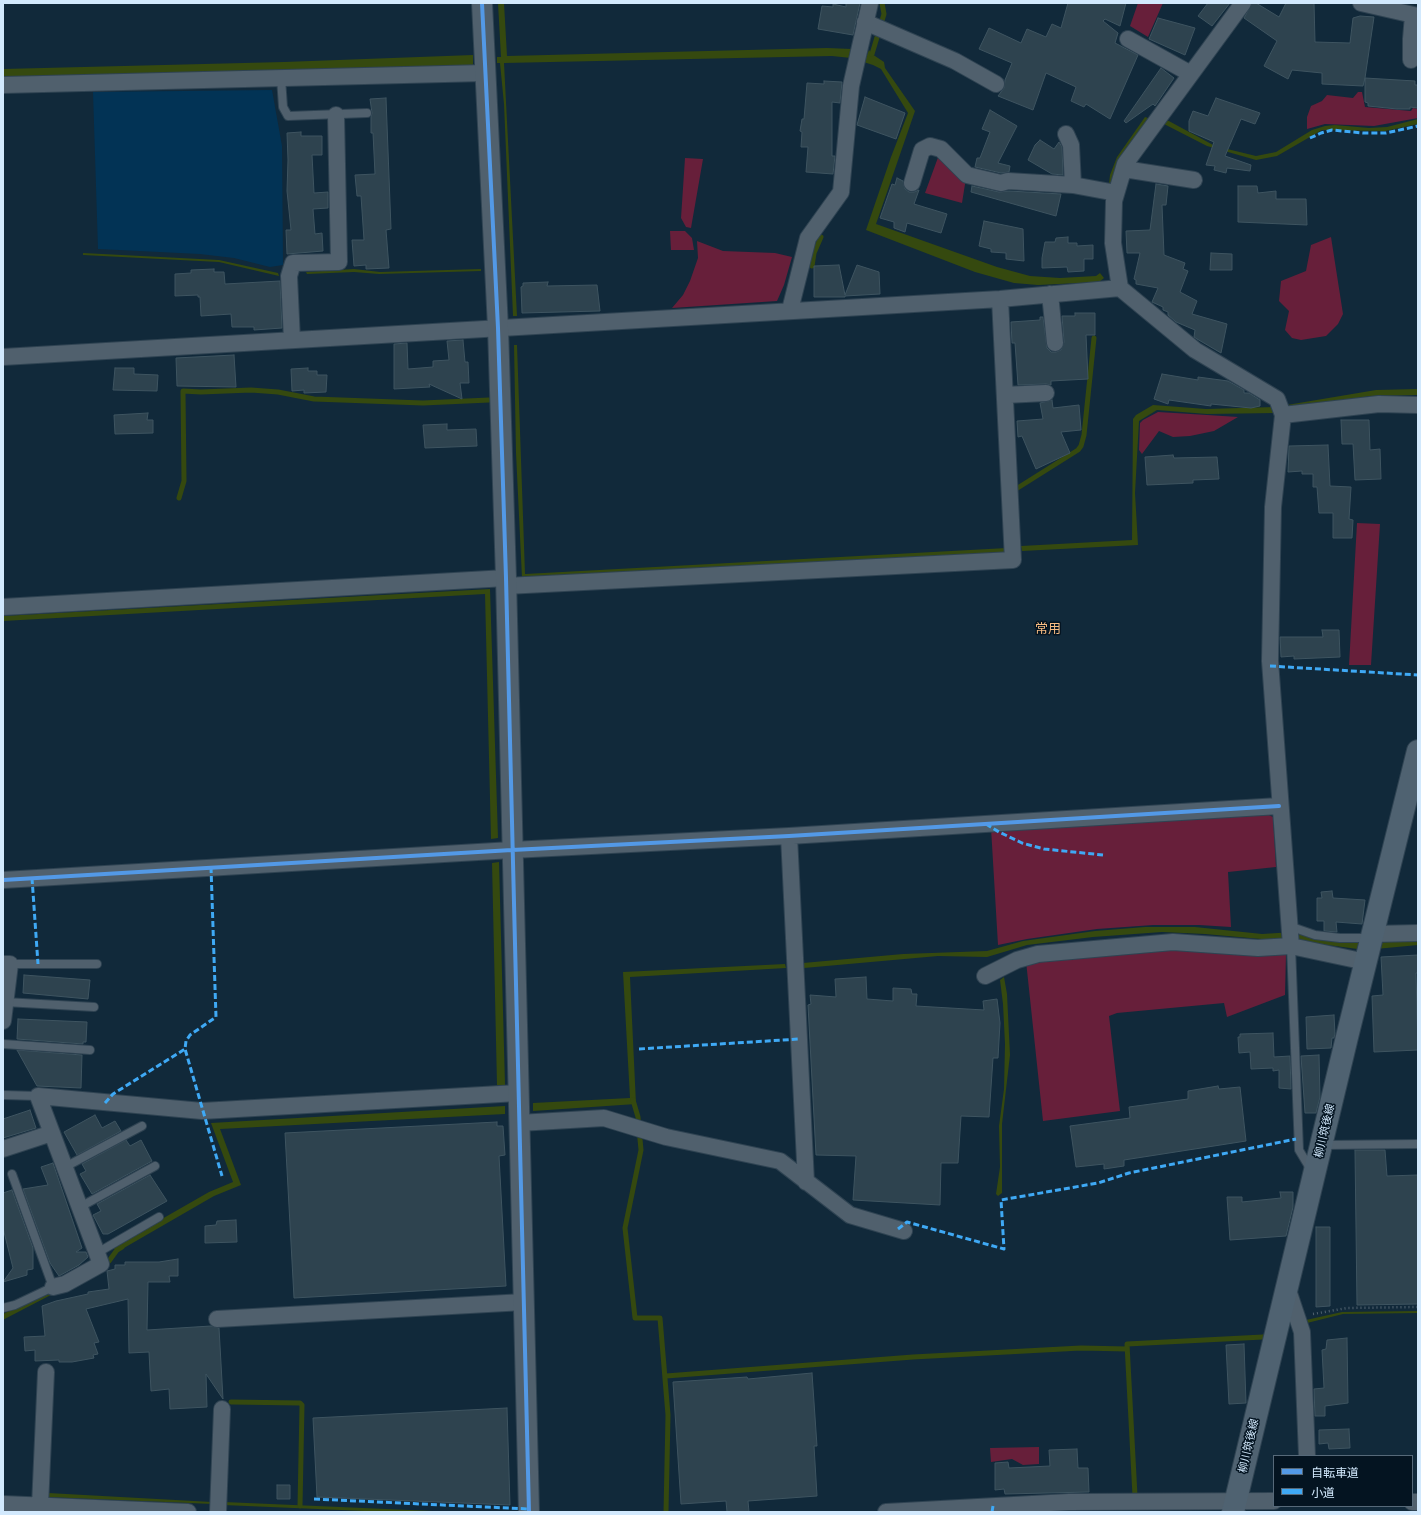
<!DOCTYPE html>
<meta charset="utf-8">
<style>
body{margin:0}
#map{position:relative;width:1421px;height:1515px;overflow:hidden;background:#11293a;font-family:Helvetica,"Noto Sans JP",sans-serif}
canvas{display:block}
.frame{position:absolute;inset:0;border:4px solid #d2e9fd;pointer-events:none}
.legend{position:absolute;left:1273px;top:1455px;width:140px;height:52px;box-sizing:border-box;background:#041421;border:1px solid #566979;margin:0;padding:5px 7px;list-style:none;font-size:12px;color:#d2e9fd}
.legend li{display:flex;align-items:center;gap:8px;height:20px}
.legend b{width:20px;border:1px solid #566979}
</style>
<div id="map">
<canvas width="1421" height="1515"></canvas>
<div class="frame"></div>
<ul class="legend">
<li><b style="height:5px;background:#5399e6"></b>自転車道</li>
<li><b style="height:5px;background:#3fa9f5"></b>小道</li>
</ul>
</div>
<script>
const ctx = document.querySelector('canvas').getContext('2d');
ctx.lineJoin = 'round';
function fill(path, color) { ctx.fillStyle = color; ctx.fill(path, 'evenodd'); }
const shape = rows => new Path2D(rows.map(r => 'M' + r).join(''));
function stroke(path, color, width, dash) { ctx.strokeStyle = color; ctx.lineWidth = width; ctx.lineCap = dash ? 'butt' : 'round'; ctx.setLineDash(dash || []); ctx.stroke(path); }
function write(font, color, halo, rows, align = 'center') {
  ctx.font = font + ' Helvetica,"Noto Sans JP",sans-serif'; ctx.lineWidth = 3; ctx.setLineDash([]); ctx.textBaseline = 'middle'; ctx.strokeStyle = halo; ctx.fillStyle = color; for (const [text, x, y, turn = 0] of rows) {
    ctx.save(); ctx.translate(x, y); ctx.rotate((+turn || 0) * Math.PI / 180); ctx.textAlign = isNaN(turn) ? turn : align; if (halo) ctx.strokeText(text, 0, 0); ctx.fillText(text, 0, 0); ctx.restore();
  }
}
fill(shape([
 [272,90,282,146,283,265,270,267,234,258,200,254,98,249,93,92]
]), '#023355');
fill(shape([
 [1138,3,1163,3,1148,37,1130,26],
 [1358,92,1362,92,1365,107,1411,111,1413,108,1418,109,1418,118,1374,126,1325,124,1307,129,1307,117,1311,106,1322,101,1327,95,1353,98],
 [940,152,966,178,962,203,925,193],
 [685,158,703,159,691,228,686,227,681,218],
 [670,231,685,231,692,238,694,250,671,250],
 [1331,237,1343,314,1338,324,1326,336,1301,340,1292,338,1285,330,1289,311,1279,301,1281,281,1306,271,1311,245],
 [697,241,723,251,775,253,792,257,784,285,777,301,672,308,683,295,690,281,698,258],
 [1158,412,1207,415,1238,417,1214,431,1190,436,1173,437,1159,431,1142,454,1139,450,1140,423,1143,420],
 [1357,523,1380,524,1371,665,1349,665],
 [1262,812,1273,817,1276,867,1228,872,1231,927,1199,925,1153,925,1097,929,1027,939,998,945,991,828],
 [1136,948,1286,954,1285,995,1227,1017,1224,1003,1117,1013,1109,1016,1120,1111,1043,1121,1026,961],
 [1039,1447,1039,1464,1023,1465,1012,1459,991,1462,990,1448]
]), '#671f3a');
fill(shape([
 [498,3,504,3,507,56,827,48,852,49,867,55,869,50,872,54,884,62,885,68,915,111,876,224,997,267,1030,276,1060,278,1096,276,1100,273,1104,278,1099,282,1038,285,1014,283,975,272,866,230,891,157,908,113,881,69,873,65,851,58,832,56,504,63,517,316,513,316,504,104,500,63,497,63,497,57,501,57],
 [473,55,473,65,3,78,3,69,284,62],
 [1145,117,1151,119,1113,183,1109,184,1110,175,1117,157],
 [1418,119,1418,124,1385,131,1322,130,1277,156,1256,160,1207,146,1164,124,1167,120,1215,146,1256,156,1276,152,1312,130,1325,126,1335,125,1369,128,1387,127],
 [83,253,219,260,278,273,279,276,219,262,83,255],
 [354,269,380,272,481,269,481,271,379,274,354,272,307,274,306,272],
 [514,345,517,345,525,574,1007,548,1007,552,522,578,516,453],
 [1418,389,1418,395,1370,396,1275,413,1207,414,1157,410,1139,421,1135,493,1138,545,1022,551,1021,546,1132,540,1133,419,1136,415,1153,405,1206,409,1275,407,1376,390],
 [490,589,498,838,491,839,485,594,3,621,3,616],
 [499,862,505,1085,497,1085,492,863],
 [1145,927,1195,927,1262,934,1294,932,1329,941,1362,941,1374,943,1418,940,1418,945,1365,950,1283,939,1261,939,1205,934,1162,932,1093,937,1027,945,987,957,938,956,804,968,803,963,903,954,987,951,1023,941,1095,931],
 [785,964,786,968,630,977,636,1104,533,1111,533,1103,630,1098,623,972],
 [1004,977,1007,994,1010,1055,1002,1124,1002,1193,998,1196,996,1194,1000,1167,999,1126,1004,1089,1005,1044,1003,1004,1000,980],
 [505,1106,505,1114,220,1129,241,1185,214,1196,117,1252,113,1247,209,1192,233,1182,211,1123],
 [1418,1311,1418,1313,1343,1314,1307,1323,1306,1320,1342,1312],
 [48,1493,212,1502,213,1504,45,1497],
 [224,1502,456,1512,388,1512,223,1505]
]), '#35490f');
stroke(shape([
 [872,54,884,14,882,3],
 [812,266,814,253,821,237],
 [1016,489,1078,450,1081,446,1084,435,1094,338],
 [179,498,184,481,183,391,201,392,251,390,278,392,314,399,423,403,489,400],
 [633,1100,638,1117,641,1150,625,1228,635,1318,660,1318,668,1415,666,1512],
 [103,1264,109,1261,117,1250,122,1247],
 [3,1317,53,1291],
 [666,1376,913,1357,1081,1348,1127,1349],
 [231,1402,300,1403,302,1405,300,1506],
 [1135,1496,1127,1344,1263,1337,1269,1335]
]), '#35490f', 5);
const building = shape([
 [846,3,860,3,853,35,818,29,822,6,833,7,833,4,846,7,846,3],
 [1068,3,1126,3,1120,26,1105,19,1103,21,1118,33,1115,43,1138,55,1110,119,1086,104,1084,107,1071,101,1076,87,1046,73,1033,110,998,96,1004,88,1005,80,1012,63,979,49,989,28,1021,43,1027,29,1046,37,1052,24,1061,28,1068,3],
 [1208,3,1230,3,1212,26,1198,16,1208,3],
 [1252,3,1256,3,1279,17,1286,3,1314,3,1315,42,1350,43,1353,18,1360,16,1374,17,1365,78,1415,81,1415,85,1418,85,1418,108,1410,107,1410,109,1397,109,1368,106,1368,103,1365,102,1365,78,1363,86,1322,84,1322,73,1292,70,1288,79,1264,66,1277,41,1244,18,1252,3],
 [1158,18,1195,28,1185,55,1149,39,1158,18],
 [1161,68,1174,78,1155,106,1153,104,1126,123,1124,121,1161,68],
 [824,81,842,82,840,103,832,102,832,156,835,156,833,174,806,172,808,147,801,147,802,132,800,131,802,119,804,119,807,83,824,84,824,81],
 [865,97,905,113,896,139,857,125,865,97],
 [386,98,391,229,386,230,389,268,366,269,366,265,354,266,352,240,364,240,361,196,357,196,355,175,375,174,373,133,371,133,371,117,372,113,370,99,386,98],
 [1216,98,1260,113,1255,124,1241,119,1225,156,1251,165,1250,171,1227,168,1226,173,1214,170,1215,166,1206,165,1214,142,1189,131,1189,121,1193,111,1208,116,1216,98],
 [990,110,1017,126,998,163,1010,166,1009,172,1001,173,975,167,977,158,980,158,990,132,982,129,990,110],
 [301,132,301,136,322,136,322,155,312,155,314,193,328,192,328,208,313,209,315,234,322,233,323,251,287,254,286,230,291,230,287,191,288,160,287,133,301,132],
 [1040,140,1054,149,1059,142,1062,147,1063,175,1052,174,1028,160,1035,145,1040,140],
 [897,178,903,181,905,189,909,192,914,192,919,190,914,204,947,214,941,233,907,223,905,232,894,228,894,222,880,218,892,184,895,185,897,178],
 [1156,184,1168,186,1166,205,1162,205,1164,255,1185,263,1183,269,1188,271,1180,292,1197,301,1192,314,1227,324,1221,353,1197,339,1194,337,1195,330,1176,322,1168,315,1168,312,1163,310,1163,307,1152,302,1158,288,1136,284,1136,280,1134,279,1140,253,1127,253,1126,231,1150,230,1156,184],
 [972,186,999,192,1009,191,1061,194,1056,216,971,192,972,186],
 [1238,186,1257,186,1258,193,1276,191,1276,199,1306,199,1307,225,1238,222,1238,186],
 [984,221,1023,229,1024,261,1006,259,1006,253,991,252,991,249,979,246,984,221],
 [1068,237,1068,243,1077,243,1077,246,1093,245,1093,259,1084,259,1084,271,1068,272,1067,267,1042,268,1042,258,1045,242,1055,242,1056,238,1068,237],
 [1211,253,1232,254,1232,270,1210,270,1211,253],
 [839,265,845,295,857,265,879,272,880,294,845,296,845,297,814,297,814,266,839,265],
 [214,269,214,272,224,272,225,284,280,281,282,328,254,330,254,327,232,327,231,314,201,316,200,297,198,297,198,295,175,296,175,274,191,273,191,270,214,269],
 [548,282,547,286,597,285,600,311,522,313,521,287,523,286,523,283,548,282],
 [1075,313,1095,313,1095,335,1086,335,1088,379,1051,381,1051,385,1046,384,1018,385,1015,343,1012,343,1011,322,1040,320,1040,317,1043,317,1047,348,1051,352,1056,352,1061,350,1064,342,1062,316,1075,316,1075,313],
 [463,340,465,362,468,362,469,383,460,383,462,399,429,384,430,387,394,389,394,344,407,343,408,369,433,367,433,361,449,360,447,341,463,340],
 [234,355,236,387,177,386,176,358,234,355],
 [115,368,134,368,134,374,158,375,157,391,113,390,115,368],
 [308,368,308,371,317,371,317,375,327,375,326,392,304,393,304,390,292,391,291,369,308,368],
 [1162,374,1198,380,1198,377,1228,381,1244,390,1244,393,1249,393,1260,400,1260,406,1251,408,1211,404,1211,406,1169,400,1168,404,1154,399,1162,374],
 [1052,400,1053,408,1079,405,1081,430,1061,432,1070,453,1036,469,1022,436,1018,437,1017,421,1043,419,1040,403,1052,400],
 [148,413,147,420,153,420,153,433,115,434,114,415,148,413],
 [1341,420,1369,420,1370,450,1380,449,1381,479,1355,480,1353,444,1342,444,1341,420],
 [447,424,447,430,476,429,477,446,425,448,423,425,447,424],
 [1328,445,1330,486,1351,487,1349,519,1353,520,1352,538,1333,538,1333,513,1319,513,1317,487,1313,487,1313,474,1302,474,1302,471,1288,472,1289,446,1328,445],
 [1173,455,1174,458,1217,457,1219,479,1193,480,1193,483,1147,485,1145,457,1173,455],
 [1322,630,1339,630,1340,657,1294,659,1294,656,1281,657,1280,637,1323,637,1322,630],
 [1332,891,1333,898,1365,900,1362,924,1336,922,1337,932,1324,931,1324,921,1317,921,1317,898,1322,898,1321,892,1332,891],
 [1418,955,1418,973,1416,973,1418,1050,1374,1052,1372,996,1383,995,1381,957,1418,955],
 [24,975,90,980,88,999,23,993,24,975],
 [866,977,867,999,893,1001,893,988,911,989,912,994,917,994,916,1006,984,1010,983,1001,997,999,1000,1023,998,1058,993,1058,989,1117,961,1116,958,1163,941,1163,940,1205,853,1200,856,1156,816,1155,808,1005,811,1004,810,995,836,997,835,979,866,977],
 [1334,1015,1335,1034,1334,1038,1332,1038,1331,1048,1307,1049,1306,1017,1334,1015],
 [18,1019,87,1022,86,1042,83,1042,83,1044,17,1039,18,1019],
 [1273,1033,1274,1057,1290,1056,1291,1089,1279,1088,1279,1070,1273,1071,1273,1068,1251,1069,1250,1052,1239,1053,1238,1037,1240,1037,1240,1034,1273,1033],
 [17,1050,82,1055,81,1088,37,1086,17,1050],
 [1319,1055,1320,1097,1316,1113,1305,1113,1301,1056,1319,1055],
 [1218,1086,1219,1089,1240,1087,1246,1141,1124,1160,1124,1166,1104,1169,1104,1164,1076,1167,1070,1126,1130,1118,1129,1107,1188,1099,1188,1091,1218,1086],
 [30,1110,36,1128,3,1138,3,1119,30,1110],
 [95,1115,102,1128,115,1121,121,1131,77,1155,64,1132,95,1115],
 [497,1122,497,1126,503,1126,505,1155,499,1156,506,1286,294,1298,285,1133,497,1122],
 [126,1140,130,1146,141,1140,152,1161,92,1194,80,1174,86,1171,82,1164,126,1140],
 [1355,1150,1385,1150,1387,1176,1418,1175,1418,1304,1357,1305,1355,1150],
 [53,1163,82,1248,76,1252,86,1252,88,1257,79,1265,59,1276,50,1263,23,1189,48,1185,41,1167,53,1163],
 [150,1175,167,1201,108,1234,103,1234,93,1215,101,1211,97,1204,150,1175],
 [12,1190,33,1248,33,1269,27,1270,27,1275,3,1282,13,1268,3,1228,3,1193,12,1190],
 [1280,1192,1293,1192,1293,1207,1286,1236,1230,1240,1227,1197,1242,1197,1242,1202,1281,1198,1280,1192],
 [236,1220,237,1242,205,1243,205,1226,216,1225,217,1221,236,1220],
 [1316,1227,1330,1227,1330,1306,1316,1307,1316,1227],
 [178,1259,178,1276,169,1276,170,1282,148,1282,147,1330,211,1326,219,1328,223,1399,206,1374,207,1407,170,1409,169,1389,151,1391,149,1352,129,1353,128,1299,86,1309,99,1342,94,1343,98,1354,93,1355,94,1358,72,1362,59,1362,59,1360,35,1361,35,1350,25,1351,24,1337,45,1336,42,1306,56,1301,88,1294,88,1292,109,1289,107,1271,115,1269,115,1265,125,1265,125,1262,159,1262,178,1259],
 [1347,1338,1348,1403,1325,1406,1325,1416,1315,1416,1314,1389,1324,1388,1322,1350,1326,1349,1327,1340,1347,1338],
 [1244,1344,1246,1403,1229,1404,1226,1345,1244,1344],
 [812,1373,817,1446,814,1446,817,1496,748,1501,749,1512,727,1512,726,1501,681,1504,673,1382,747,1377,748,1379,812,1373],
 [507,1408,510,1505,317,1497,313,1418,507,1408],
 [1349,1429,1350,1448,1329,1449,1328,1443,1319,1444,1319,1430,1349,1429],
 [1077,1449,1078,1468,1088,1468,1089,1492,1005,1494,1004,1489,995,1490,995,1463,1008,1462,1009,1468,1050,1466,1049,1450,1077,1449],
 [277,1485,290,1485,290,1499,277,1499,277,1485]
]);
fill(building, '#2e434f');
stroke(building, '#3e5460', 1);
const service = shape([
 [281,78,283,107,288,116,367,113],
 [1289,926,1315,935,1340,938,1371,938],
 [1291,946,1299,1150,1311,1170],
 [10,964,97,964],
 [5,1002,94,1007],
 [3,1044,90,1050],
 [3,1095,38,1096],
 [1323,1145,1418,1144],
 [65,1167,142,1126],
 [80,1207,155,1166],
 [97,1253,159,1217],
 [3,1308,15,1305,53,1287,12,1174]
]);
const minor = shape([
 [1243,3,1125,164,1114,201,1113,243,1120,288,1195,350,1277,399,1283,415,1273,507,1270,661,1291,946],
 [1361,3,1418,16],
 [865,22,955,61,996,84],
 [1128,39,1191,74],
 [1411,60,1411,39,1413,15],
 [3,85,485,73],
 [1066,134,1071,145,1073,185],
 [1124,169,1194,180],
 [912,183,922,150,930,146,941,149,967,175,1001,183,1008,181,1073,185,1116,193],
 [1050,294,1055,343],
 [790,310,808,238,841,192,851,86,870,3],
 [292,340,289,276,293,263,339,262,336,115],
 [3,357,1000,299,1120,288],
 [1005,395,1046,393],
 [1283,415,1379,404,1418,405],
 [506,586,1013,560,1000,299],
 [3,607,506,578],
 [789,836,806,1182],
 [3,880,512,850,789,836,1279,806],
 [1372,934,1418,933],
 [3,964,10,964,3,1021],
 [985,976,1017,960,1038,954,1173,942,1258,948,1291,946,1366,962],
 [519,1123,604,1118,666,1137,780,1161,850,1215,904,1231],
 [3,1149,52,1133],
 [53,1287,65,1284,101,1264,38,1096,202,1111,518,1093],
 [1287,1287,1302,1332,1307,1456],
 [217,1319,524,1302],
 [1412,1502,1418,1502],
 [3,1504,188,1512],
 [40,1506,46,1372],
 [218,1512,222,1409],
 [886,1512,1069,1502,1274,1501]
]);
const tertiary = shape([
 [482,3,498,328,506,578,529,1512]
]);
const secondary = shape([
 [1233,1512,1347,1037,1418,751]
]);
stroke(service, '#2f4352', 10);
stroke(minor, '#2f4352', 18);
stroke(tertiary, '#2f4352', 22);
stroke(secondary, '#2f4352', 24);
stroke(shape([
 [1313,1314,1347,1308,1418,1307]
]), '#526370', 2.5, [1, 3]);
stroke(service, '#50606d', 8);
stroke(minor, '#50606d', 16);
stroke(tertiary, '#50606d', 20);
stroke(secondary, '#4f6271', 22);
stroke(shape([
 [1310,138,1321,133,1332,130,1363,133,1386,133,1418,126],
 [1270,666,1418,675],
 [986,824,999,832,1022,843,1044,849,1103,855],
 [211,867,216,1017,190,1035,186,1041,185,1049,222,1176],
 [32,878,38,964],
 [639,1049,799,1039],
 [105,1103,113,1094,185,1049],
 [898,1229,907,1222,1004,1249,1001,1200,1098,1183,1129,1173,1296,1139],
 [314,1499,529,1509],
 [992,1512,993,1506]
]), '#3fa9f5', 3, [6, 3]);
stroke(shape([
 [482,3,498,328,506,578,529,1512],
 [3,880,512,850,789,836,1279,806]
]), '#5399e6', 4);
write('11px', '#d2e9fd', '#041421', [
 ["柳川筑後線",1325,1131,-77],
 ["柳川筑後線",1249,1446,-77]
]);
write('13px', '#f6bb82', '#041421', [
 ["常用",1048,629]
]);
</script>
